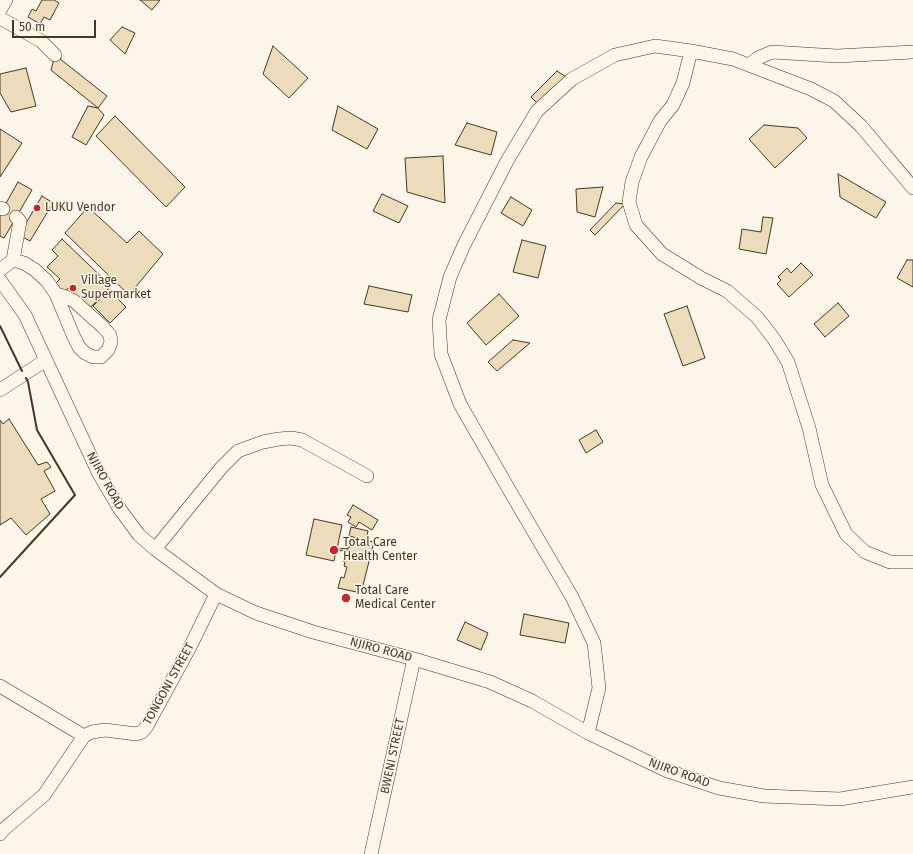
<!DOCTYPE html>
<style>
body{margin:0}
#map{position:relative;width:913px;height:854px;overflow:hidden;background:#fbf6e9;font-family:"Fira Sans",sans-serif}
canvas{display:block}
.scale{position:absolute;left:12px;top:20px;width:84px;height:18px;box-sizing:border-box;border:2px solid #4a3520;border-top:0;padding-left:5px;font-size:12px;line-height:14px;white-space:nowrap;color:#4a3520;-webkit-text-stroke:3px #fbf6e9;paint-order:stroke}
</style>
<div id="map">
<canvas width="913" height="854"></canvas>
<div class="scale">50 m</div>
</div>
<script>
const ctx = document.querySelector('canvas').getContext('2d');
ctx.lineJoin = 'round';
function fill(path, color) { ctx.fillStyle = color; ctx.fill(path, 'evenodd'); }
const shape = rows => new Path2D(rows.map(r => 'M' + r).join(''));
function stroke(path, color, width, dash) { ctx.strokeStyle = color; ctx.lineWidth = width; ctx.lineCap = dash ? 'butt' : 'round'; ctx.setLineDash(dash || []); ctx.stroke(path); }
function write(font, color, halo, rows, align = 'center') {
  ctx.font = font + ' "Fira Sans",sans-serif'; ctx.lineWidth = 3; ctx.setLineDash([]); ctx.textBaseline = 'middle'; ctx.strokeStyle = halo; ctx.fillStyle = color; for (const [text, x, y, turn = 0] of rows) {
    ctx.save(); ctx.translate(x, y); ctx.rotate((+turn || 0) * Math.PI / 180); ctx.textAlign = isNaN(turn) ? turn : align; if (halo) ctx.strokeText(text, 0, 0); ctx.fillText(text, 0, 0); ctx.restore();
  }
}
const building = shape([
 [42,0,54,0,59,3,50,20,44,17,40,24,28,17,32,9,36,11,42,0],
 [140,0,160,0,152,10,140,0],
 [122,27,135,33,125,54,110,40,122,27],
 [273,46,308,78,289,98,263,74,273,46],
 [55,55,107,96,98,108,51,70,55,55],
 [26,68,36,106,11,112,0,93,0,74,26,68],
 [557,71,568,78,538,104,531,97,557,71],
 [88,106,98,108,104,115,86,145,72,137,88,106],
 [338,106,378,129,367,149,332,130,338,106],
 [115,116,185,187,166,207,96,136,115,116],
 [467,123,497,132,491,155,455,145,467,123],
 [764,125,798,128,807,138,775,168,749,139,764,125],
 [0,129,22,143,0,177,0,129],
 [443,156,445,203,407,192,405,158,443,156],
 [838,174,886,202,876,218,840,197,838,174],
 [18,182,32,190,4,238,0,236,0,214,18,182],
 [603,187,595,217,577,212,576,189,603,187],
 [382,194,408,206,399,223,373,211,382,194],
 [42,196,53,203,30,241,19,235,42,196],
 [511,197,532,210,523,226,501,213,511,197],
 [616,203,625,204,595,235,590,230,616,203],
 [88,207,127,243,139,231,163,254,129,295,65,233,88,207],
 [763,217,773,218,766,254,739,249,742,229,761,232,763,217],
 [62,239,111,286,89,309,68,288,62,295,53,286,60,279,47,267,58,256,52,250,62,239],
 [522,240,546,246,538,278,513,272,522,240],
 [907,260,913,260,913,287,897,278,907,260],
 [801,263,813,275,789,297,777,284,781,280,778,277,787,268,791,273,801,263],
 [369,286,412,295,408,312,364,304,369,286],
 [109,290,126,307,110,323,93,306,109,290],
 [499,294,519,316,486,345,467,323,499,294],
 [838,303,849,316,825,337,814,324,838,303],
 [687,306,705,358,683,366,664,314,687,306],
 [513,340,530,343,497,371,488,362,513,340],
 [9,419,38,465,47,462,51,467,44,471,55,491,41,499,50,514,26,535,11,518,0,525,0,420,3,424,9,419],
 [596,430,603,442,586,453,579,440,596,430],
 [353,505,378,520,372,530,359,522,356,527,348,522,351,517,347,515,353,505],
 [314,519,342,525,337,549,349,548,351,542,363,545,364,540,374,542,361,593,338,588,341,577,344,578,347,567,344,566,345,562,343,561,346,551,348,550,336,551,334,561,306,555,314,519],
 [351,527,368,531,366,540,349,536,351,527],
 [524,614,569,623,565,643,520,635,524,614],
 [465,622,488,633,481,650,457,640,465,622]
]);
fill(building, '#ecdcbc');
stroke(building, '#4a3520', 1);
const minor = shape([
 [0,10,6,0],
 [0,18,41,41,55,55],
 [691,51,683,83,673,105,660,121,641,157,632,182,629,202,636,225,662,254,701,278,727,291,757,317,774,339,788,362,809,428,822,485,846,534,865,552,890,562,913,562],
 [749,65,758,58,772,52,837,56,913,52],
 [0,208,3,209],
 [13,260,20,221,16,217],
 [0,270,13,260,24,263,35,270,47,281,56,294,73,335,79,347,85,353,93,357,101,357,108,350,111,342,110,335,103,327,74,301,66,297,56,294],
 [0,280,25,315,99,474,119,508,139,535,155,549,216,594,256,613,313,632,414,659,490,682,532,701,588,733,665,770,719,788,764,796,840,799,913,787],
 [0,390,46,360],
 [155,549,221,468,238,451,249,447,263,442,279,439,291,438,302,440,367,476],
 [0,686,84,736],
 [588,733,599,688,594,643,572,597,511,493,460,404,441,354,439,320,450,277,464,245,507,161,537,111,572,79,615,55,655,46,691,51,733,59,811,89,834,101,861,126,913,188],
 [0,834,3,830,44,795,84,736,92,732,105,730,136,734,142,732,147,726,190,647,216,594],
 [371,854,414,659]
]);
stroke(minor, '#4a3520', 14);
stroke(minor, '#fbf6e9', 13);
stroke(shape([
 [0,326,22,371],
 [0,577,75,495,37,430,28,382,26,378]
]), '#4a3520', 2);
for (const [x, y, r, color] of [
 [37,208,4,"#c62828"],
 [73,288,4,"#c62828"],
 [334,550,5,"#c62828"],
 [346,598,5,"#c62828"]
]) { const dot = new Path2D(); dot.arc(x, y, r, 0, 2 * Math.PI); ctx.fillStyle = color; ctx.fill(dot); stroke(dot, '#fbf6e9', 1.5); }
write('12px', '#4a3520', '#fbf6e9', [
 ["LUKU Vendor",45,208],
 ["Village",81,281],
 ["Supermarket",81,295],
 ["Total Care",343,543],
 ["Health Center",343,557],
 ["Total Care",355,591],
 ["Medical Center",355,605]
], 'left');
write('12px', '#4a3520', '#fbf6e9', [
 ["NJIRO ROAD",105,481,61],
 ["NJIRO ROAD",381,650,15],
 ["TONGONI STREET",169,684,-61],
 ["BWENI STREET",393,756,-78],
 ["NJIRO ROAD",679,773,20]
]);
</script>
